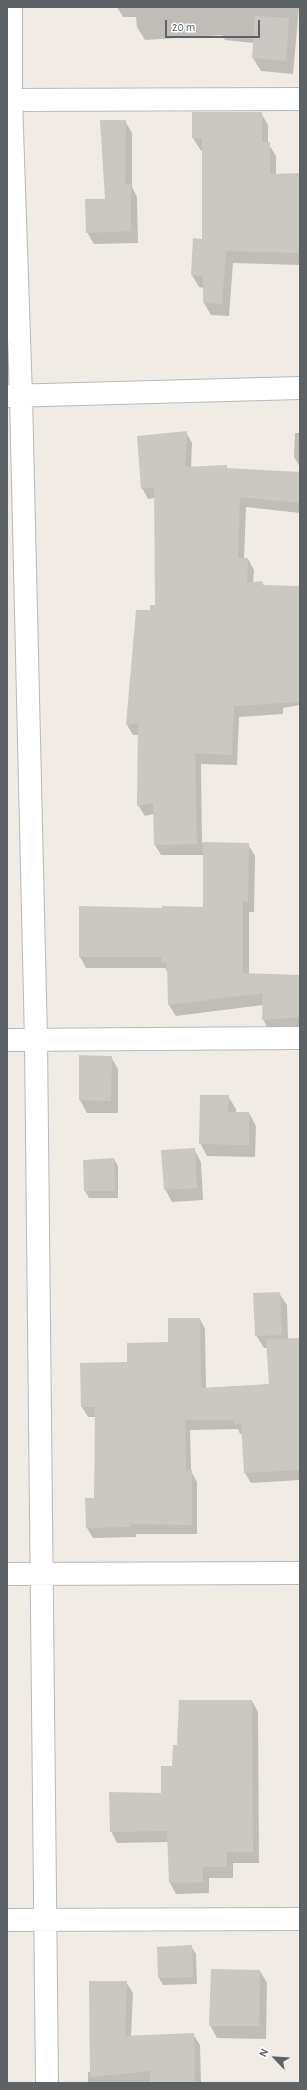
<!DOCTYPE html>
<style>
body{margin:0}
#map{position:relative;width:307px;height:2090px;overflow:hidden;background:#f0ece5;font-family:"Alegreya Sans",sans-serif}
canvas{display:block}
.frame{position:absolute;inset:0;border:8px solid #5d6266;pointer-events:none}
.north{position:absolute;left:255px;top:2038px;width:40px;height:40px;-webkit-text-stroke:3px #fff;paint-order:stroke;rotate:295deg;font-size:11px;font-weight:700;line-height:16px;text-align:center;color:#5d6266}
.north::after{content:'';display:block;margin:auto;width:14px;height:18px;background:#5d6266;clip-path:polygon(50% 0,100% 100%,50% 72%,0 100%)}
.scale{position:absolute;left:165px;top:20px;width:95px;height:18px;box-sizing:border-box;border:2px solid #5d6266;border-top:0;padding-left:5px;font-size:12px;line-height:14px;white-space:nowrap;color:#5d6266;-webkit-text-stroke:3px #fff;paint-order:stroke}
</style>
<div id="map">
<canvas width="307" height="2090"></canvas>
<div class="frame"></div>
<div class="north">N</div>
<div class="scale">20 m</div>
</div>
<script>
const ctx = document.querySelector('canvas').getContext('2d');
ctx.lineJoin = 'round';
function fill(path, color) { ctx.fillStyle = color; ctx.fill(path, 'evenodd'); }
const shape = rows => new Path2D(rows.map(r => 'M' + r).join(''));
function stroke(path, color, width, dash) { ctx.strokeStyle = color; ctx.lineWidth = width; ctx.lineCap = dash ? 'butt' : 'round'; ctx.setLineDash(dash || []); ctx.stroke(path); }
fill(shape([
 [117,7,299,7,293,74,261,71,253,58,254,43,225,40,222,35,145,40,137,27,136,17,123,17],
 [261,113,268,125,268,143,276,156,276,175,300,174,300,265,233,263,229,316,211,315,204,303,204,288,199,287,192,275,203,240,203,150,201,151,193,138],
 [125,121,132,133,132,187,137,197,138,243,94,244,87,232,106,200],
 [186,432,192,443,191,468,226,466,228,469,300,473,300,513,246,507,244,559,248,559,254,570,253,583,262,582,264,586,300,587,300,705,283,708,283,714,239,717,237,765,201,764,202,843,248,844,255,856,254,912,249,912,249,974,300,976,300,1029,269,1031,263,1019,263,1005,176,1016,169,1005,169,974,165,968,86,968,80,957,162,909,204,908,204,855,161,855,155,845,154,814,145,816,138,805,139,735,133,735,127,725,151,611,156,606,155,498,148,499,142,488],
 [295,433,300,433,300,467,294,457],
 [80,1056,111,1057,118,1069,118,1113,87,1113,80,1100],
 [228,1096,236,1109,236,1113,249,1113,256,1126,255,1157,207,1156,200,1143],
 [194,1149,201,1162,203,1200,172,1202,165,1189],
 [114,1159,118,1166,118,1198,89,1198,85,1191],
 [279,1293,287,1305,288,1339,300,1339,300,1480,251,1483,245,1473,243,1434,240,1434,238,1429,190,1430,191,1471,197,1482,197,1534,136,1534,136,1537,93,1538,87,1528,86,1499,95,1499,96,1417,88,1417,82,1407,128,1363,169,1343,200,1319,205,1329,206,1388,270,1385,268,1348,264,1348,256,1335],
 [252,1701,258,1712,259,1863,233,1863,233,1878,209,1878,209,1893,176,1894,170,1883,168,1842,117,1843,111,1831,162,1794,173,1767,178,1746],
 [191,1946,196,1954,197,1984,163,1985,159,1978,158,1948],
 [260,1971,267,1983,266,2039,217,2038,210,2025],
 [126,1982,133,1993,131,2036,193,2034,200,2045,201,2083,88,2083,88,2072,91,2072]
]), '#0003');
fill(shape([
 [255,16,289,18,286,61,252,58],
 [192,112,262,112,262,142,270,142,270,174,300,173,300,253,226,251,222,304,203,303,203,276,191,275,193,238,202,239,202,138,192,138],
 [100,120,126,120,125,184,131,184,131,231,86,233,85,199,105,199],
 [187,431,185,467,227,465,227,468,300,472,300,503,240,497,238,558,248,558,247,583,262,581,263,585,300,586,300,702,234,706,232,755,195,753,197,844,154,845,153,803,137,806,138,723,126,725,136,610,150,610,150,605,155,605,154,487,141,489,137,436],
 [203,842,249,843,248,901,243,901,243,973,300,975,300,1017,262,1020,263,993,168,1005,167,963,161,962,161,957,79,957,79,906,162,908,162,906,203,907],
 [79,1055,112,1056,111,1101,79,1100],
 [200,1095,229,1095,228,1112,249,1112,249,1145,199,1144],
 [195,1148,197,1188,164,1190,161,1150],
 [114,1158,115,1191,84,1191,83,1160],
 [280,1292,282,1335,255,1336,253,1293],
 [168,1318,200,1318,201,1388,269,1384,266,1339,300,1338,300,1470,244,1473,241,1423,234,1424,233,1420,185,1420,186,1470,192,1470,192,1525,131,1524,131,1527,86,1528,85,1498,94,1498,95,1407,81,1407,80,1363,127,1362,127,1343,168,1342],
 [179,1700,252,1700,253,1852,227,1852,227,1867,203,1867,203,1882,169,1883,167,1831,110,1832,109,1792,161,1793,161,1766,172,1766,173,1745,177,1745],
 [192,1945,193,1977,158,1978,157,1947],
 [211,1969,260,1970,259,2026,209,2026],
 [89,1981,127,1981,125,2036,194,2033,195,2083,150,2083,150,2071,90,2077]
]), '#cbc7c2');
const minor = shape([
 [11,7,11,100,21,397,36,1040,47,2083],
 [7,100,300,99],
 [7,396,300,388],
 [7,1040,300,1038],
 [7,1574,300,1573],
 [7,1920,300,1919]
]);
stroke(minor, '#b6b9bd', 24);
stroke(minor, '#fff', 22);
</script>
